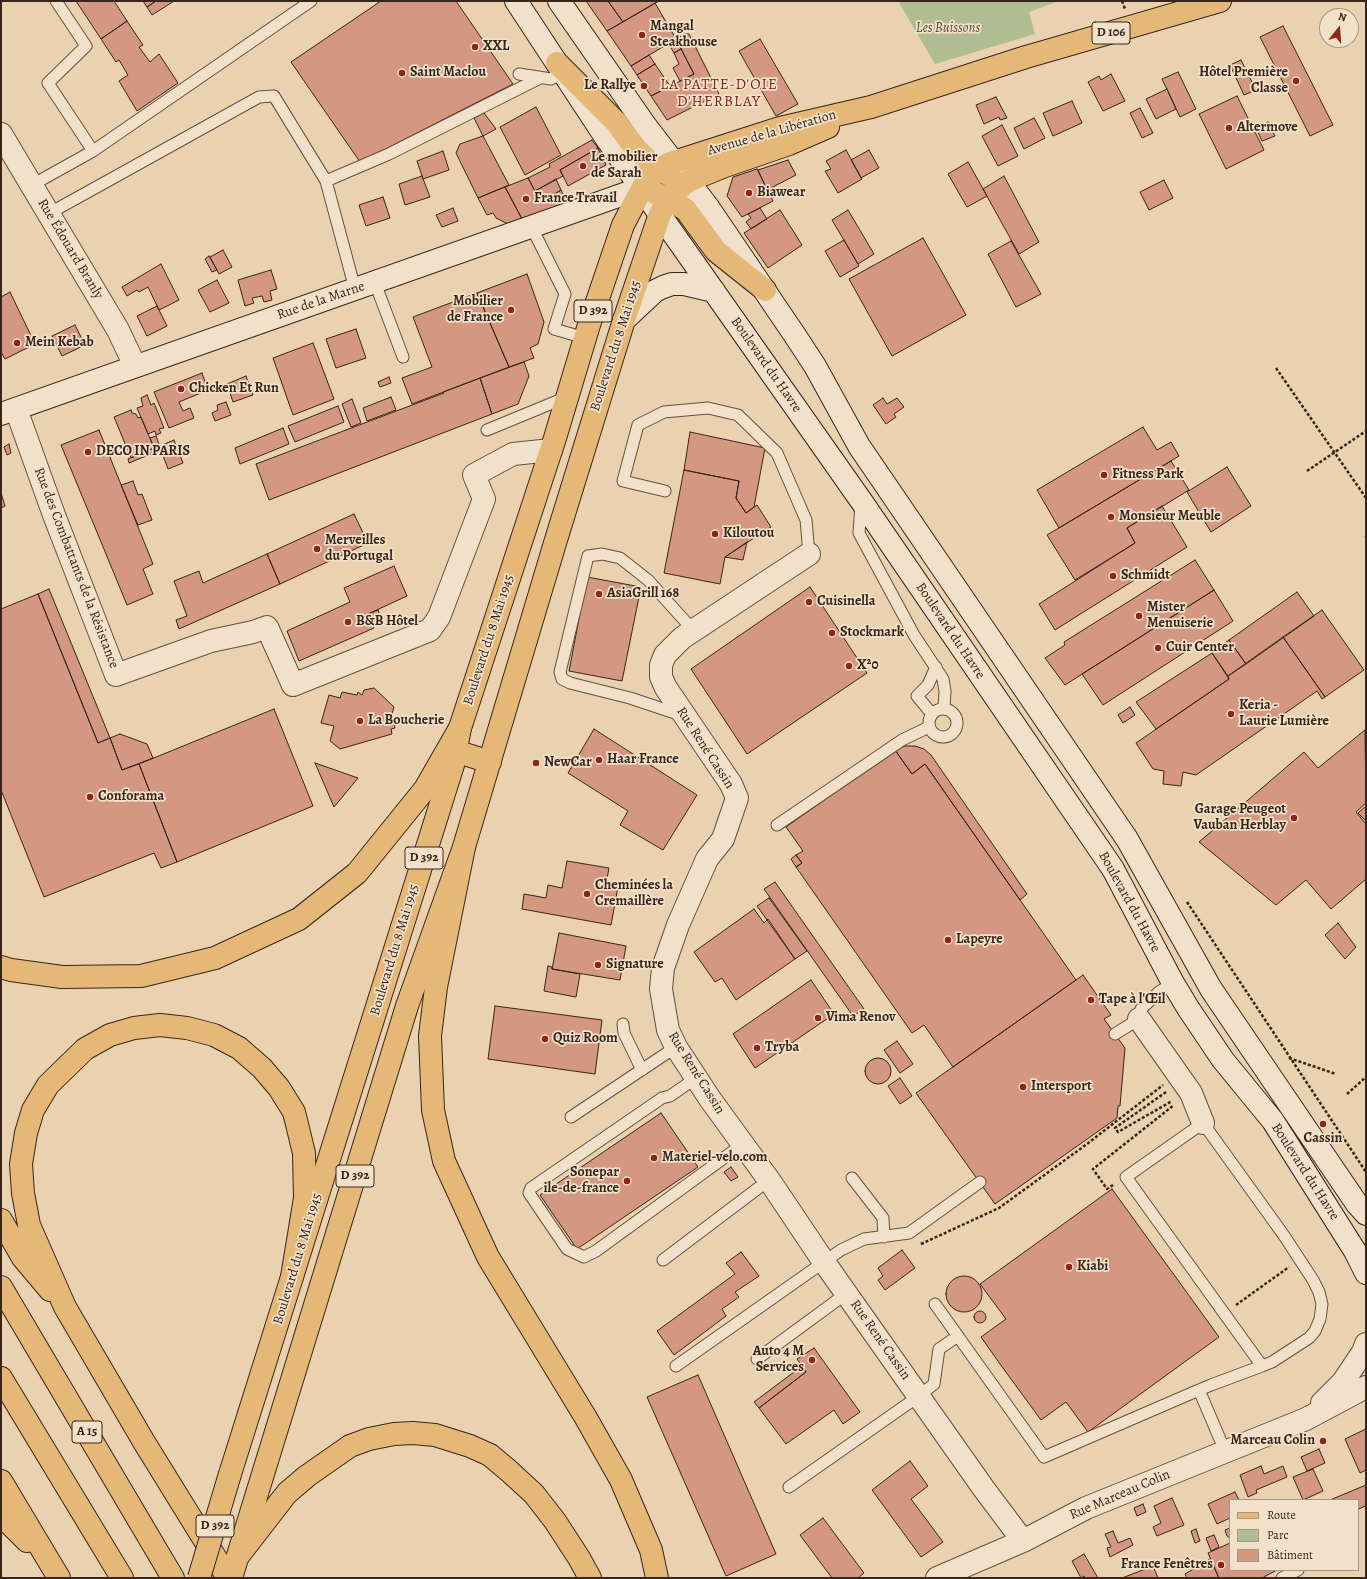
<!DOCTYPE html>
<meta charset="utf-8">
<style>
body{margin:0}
#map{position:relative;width:1367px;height:1579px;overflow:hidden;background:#ead1af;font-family:Alegreya,serif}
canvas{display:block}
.frame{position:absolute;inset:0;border:2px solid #38251a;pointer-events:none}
.legend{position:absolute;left:1229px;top:1499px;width:130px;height:72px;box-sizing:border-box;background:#f1e1cb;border:1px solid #a79684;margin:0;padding:5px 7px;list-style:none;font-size:12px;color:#38251a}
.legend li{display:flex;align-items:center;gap:8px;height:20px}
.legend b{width:20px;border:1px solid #a79684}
.north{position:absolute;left:1319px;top:8px;width:40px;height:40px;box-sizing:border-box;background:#f1e1cb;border:1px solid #a79684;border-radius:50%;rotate:17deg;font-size:11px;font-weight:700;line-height:16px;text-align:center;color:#38251a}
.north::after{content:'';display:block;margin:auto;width:14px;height:18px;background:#8f2418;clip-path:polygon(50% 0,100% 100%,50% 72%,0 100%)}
</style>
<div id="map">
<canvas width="1367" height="1579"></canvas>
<div class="frame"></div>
<ul class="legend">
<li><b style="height:5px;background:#e5b878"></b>Route</li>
<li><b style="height:11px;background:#b0bd90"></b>Parc</li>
<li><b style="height:11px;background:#d49781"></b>Bâtiment</li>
</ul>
<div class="north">N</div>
</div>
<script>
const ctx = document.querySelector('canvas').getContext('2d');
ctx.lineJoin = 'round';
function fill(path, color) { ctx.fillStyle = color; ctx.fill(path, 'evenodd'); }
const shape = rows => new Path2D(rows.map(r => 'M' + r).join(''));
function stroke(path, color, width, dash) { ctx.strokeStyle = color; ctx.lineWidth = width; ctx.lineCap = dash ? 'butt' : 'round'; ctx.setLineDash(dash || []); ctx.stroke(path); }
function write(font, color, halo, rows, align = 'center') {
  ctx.font = font + ' Alegreya,serif'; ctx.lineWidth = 3.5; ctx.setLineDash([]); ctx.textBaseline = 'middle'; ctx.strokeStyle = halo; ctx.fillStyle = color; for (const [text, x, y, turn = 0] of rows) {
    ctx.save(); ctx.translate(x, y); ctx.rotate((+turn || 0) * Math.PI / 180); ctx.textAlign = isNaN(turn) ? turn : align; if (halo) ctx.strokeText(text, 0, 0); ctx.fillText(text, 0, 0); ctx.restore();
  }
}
fill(shape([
 [898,1,1059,1,1029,12,1035,34,935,64]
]), '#b0bd90');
const building = shape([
 [76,1,114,1,127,21,101,39,76,1],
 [143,1,156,1,147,7,143,1],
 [156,1,174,1,152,15,147,7,156,1],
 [381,1,456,1,513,84,360,162,291,62,381,1],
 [586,1,608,1,623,22,607,31,586,1],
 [608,1,659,1,623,22,608,1],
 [655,3,676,39,631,66,607,31,655,3],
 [127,21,143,45,139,47,150,62,159,54,178,83,137,111,119,81,128,75,119,60,116,62,101,39,127,21],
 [1283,26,1333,125,1310,136,1260,37,1283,26],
 [685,34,689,34,719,94,667,120,651,96,694,74,676,39,685,34],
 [676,39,681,49,674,53,668,43,676,39],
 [760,39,798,104,776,116,739,51,760,39],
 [681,49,694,74,680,81,673,68,679,64,674,53,681,49],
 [649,55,655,64,637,75,631,66,649,55],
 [1241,60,1256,90,1244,95,1230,65,1241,60],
 [655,64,670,86,651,96,637,75,655,64],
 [1178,72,1196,109,1180,117,1162,79,1178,72],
 [1111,74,1125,101,1103,111,1088,82,1099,76,1101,80,1111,74],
 [1167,89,1176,109,1156,119,1146,99,1167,89],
 [1237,96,1264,150,1226,169,1199,114,1237,96],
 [996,97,1007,118,1000,120,999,117,984,124,976,105,996,97],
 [1072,101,1082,123,1053,136,1043,113,1072,101],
 [536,107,561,155,525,175,500,127,536,107],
 [1140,108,1153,133,1142,138,1130,113,1140,108],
 [484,113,496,129,483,136,474,118,484,113],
 [1034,118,1045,138,1024,149,1014,128,1034,118],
 [1268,122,1275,136,1262,141,1256,128,1268,122],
 [1002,125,1018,156,998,166,982,136,1002,125],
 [483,136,509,185,478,198,456,153,460,144,483,136],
 [592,140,598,148,560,170,563,176,535,191,528,178,550,167,549,164,592,140],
 [598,148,606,165,568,186,560,170,598,148],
 [846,150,862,179,838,193,825,171,831,169,826,161,846,150],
 [869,150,879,168,861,178,851,160,869,150],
 [443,151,449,170,423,179,417,161,443,151],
 [788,160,796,175,767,190,758,170,788,160],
 [968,162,987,196,967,207,948,174,968,162],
 [757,169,773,201,742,217,727,196,733,177,757,169],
 [422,176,430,197,405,205,399,184,422,176],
 [1004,176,1039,242,1019,254,983,189,1004,176],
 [528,178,540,200,548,198,561,190,567,203,522,219,505,187,528,178],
 [556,179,561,190,548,198,540,200,535,191,556,179],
 [1164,180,1173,198,1149,210,1140,192,1164,180],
 [505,187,522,219,508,224,496,218,493,213,487,215,478,198,505,187],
 [383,197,390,218,366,226,359,205,383,197],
 [453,208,458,221,442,227,436,215,453,208],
 [760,208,767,219,751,229,746,222,751,218,748,214,760,208],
 [780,210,802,245,768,268,744,233,780,210],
 [848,210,874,254,858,264,832,220,848,210],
 [923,238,966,315,892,356,849,279,923,238],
 [844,240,859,266,840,277,825,251,844,240],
 [1011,241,1041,294,1016,307,988,254,1011,241],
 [223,250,232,267,219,274,210,257,223,250],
 [209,256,217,270,212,272,205,259,209,256],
 [161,264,179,300,159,310,148,287,139,292,137,290,127,296,122,287,161,264],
 [271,270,277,289,270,291,272,300,264,302,262,296,252,298,254,303,245,306,238,280,271,270],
 [527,274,544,322,538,344,530,348,534,358,509,367,477,293,527,274],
 [217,280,229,303,210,312,198,290,217,280],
 [10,292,35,344,5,359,1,352,1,297,10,292],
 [477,293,509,367,412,404,402,378,432,367,413,317,477,293],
 [157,306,167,326,147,336,137,316,157,306],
 [75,325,85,345,62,356,52,336,75,325],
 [356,329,366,358,336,368,326,339,356,329],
 [313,343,334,399,293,415,273,358,313,343],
 [524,362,529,376,518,404,492,414,480,378,524,362],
 [202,373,208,390,179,402,183,411,190,408,194,418,169,428,154,392,202,373],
 [246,376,253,395,233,402,227,384,246,376],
 [389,377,391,383,380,387,378,382,389,377],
 [480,378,492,414,269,500,256,464,444,393,443,392,480,378],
 [147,395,151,405,154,403,164,428,159,429,161,433,156,435,155,431,148,434,137,408,143,406,141,398,147,395],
 [391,397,396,410,367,421,363,408,391,397],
 [883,398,887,404,897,398,904,407,894,414,896,417,886,424,873,405,883,398],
 [352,399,361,423,351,427,342,404,352,399],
 [226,402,231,415,215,421,212,413,218,410,217,405,226,402],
 [338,406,344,422,295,442,288,426,338,406],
 [131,410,132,413,136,414,138,418,141,417,154,448,131,458,114,417,131,410],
 [1143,427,1157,450,1171,442,1179,456,1059,528,1037,490,1143,427],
 [283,428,289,444,240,464,235,448,283,428],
 [99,430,153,564,143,569,153,594,127,605,61,445,99,430],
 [690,432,765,448,754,507,746,513,736,498,739,481,684,470,690,432],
 [156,436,159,444,154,447,150,438,156,436],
 [174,440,183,463,168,469,162,453,164,452,162,445,174,440],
 [9,444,11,453,7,455,4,447,9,444],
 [154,448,156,452,129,463,128,459,154,448],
 [1171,461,1189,490,1127,528,1135,543,1075,580,1047,535,1171,461],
 [1227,467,1251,506,1211,532,1187,492,1227,467],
 [684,470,739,481,736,498,746,513,757,505,771,527,725,557,720,584,664,573,684,470],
 [133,481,138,495,142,494,152,520,138,525,121,485,133,481],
 [1,493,5,506,1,508,1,493],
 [1162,506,1187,547,1055,630,1039,604,1135,543,1127,528,1162,506],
 [354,514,368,543,280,584,267,554,354,514],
 [747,542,743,560,725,557,747,542],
 [267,554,280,584,179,629,176,620,187,616,174,581,199,571,203,583,267,554],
 [1195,560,1214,590,1065,685,1045,658,1065,645,1064,642,1195,560],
 [394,566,407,596,368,614,374,628,299,661,287,631,350,602,344,588,394,566],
 [587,577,641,587,622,681,569,671,587,577],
 [810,587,867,673,747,754,691,669,810,587],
 [49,589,110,738,98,743,38,594,49,589],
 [1214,590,1233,621,1103,705,1082,674,1214,590],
 [1297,592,1314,616,1246,664,1229,640,1297,592],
 [38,594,98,743,110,738,122,770,139,764,177,862,161,868,154,853,44,897,1,790,1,609,38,594],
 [378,610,382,621,373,626,368,614,378,610],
 [1322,610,1364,670,1325,697,1283,637,1322,610],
 [1283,637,1325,697,1322,699,1317,691,1196,775,1183,772,1181,786,1163,784,1164,771,1153,769,1136,743,1229,679,1228,676,1283,637],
 [1229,640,1246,664,1228,676,1212,653,1229,640],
 [1212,653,1229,679,1156,729,1136,702,1212,653],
 [374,688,394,707,391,717,386,718,390,722,389,724,394,723,395,728,391,729,392,734,340,749,330,741,334,726,321,723,329,695,340,698,342,692,357,695,358,692,362,695,364,690,374,688],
 [1130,707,1135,715,1123,723,1118,715,1130,707],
 [274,709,313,806,177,862,139,764,274,709],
 [594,729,697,795,663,850,620,825,628,811,568,773,594,729],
 [1365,730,1366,803,1356,812,1366,824,1366,879,1331,909,1306,880,1276,905,1199,842,1304,752,1318,768,1365,730],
 [120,734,147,744,153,758,122,770,110,738,120,734],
 [904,746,915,746,924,749,931,755,1027,894,1020,900,925,764,912,774,895,750,904,746],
 [895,750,912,774,925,764,1076,980,953,1067,924,1025,912,1033,796,867,802,863,796,855,803,851,786,827,895,750],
 [315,763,358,778,334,807,315,763],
 [1366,806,1366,821,1358,813,1366,806],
 [796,855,802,863,796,867,791,859,796,855],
 [567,861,609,868,606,884,618,887,611,925,522,909,524,894,546,898,548,885,562,888,567,861],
 [775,882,864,1009,853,1016,764,889,775,882],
 [769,898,807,951,795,959,757,906,769,898],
 [754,909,764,923,768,919,795,959,736,1000,722,978,715,982,694,952,754,909],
 [1338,923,1356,947,1345,959,1325,935,1338,923],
 [559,933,626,946,620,980,552,969,559,933],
 [548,966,552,967,552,969,580,974,576,997,544,991,548,966],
 [1083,975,1111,1015,1104,1019,1125,1048,1120,1106,1118,1106,1117,1118,995,1204,916,1093,1083,975],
 [811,980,834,1014,755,1068,733,1034,811,980],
 [495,1006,602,1020,595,1074,488,1059,495,1006],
 [897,1041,913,1064,900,1073,884,1050,897,1041],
 '865 1071a13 13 0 1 1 26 0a13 13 0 1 1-26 0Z',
 [900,1078,912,1096,900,1104,888,1086,900,1078],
 [661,1113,698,1167,577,1249,540,1195,661,1113],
 [731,1167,738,1177,731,1181,724,1172,731,1167],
 [1112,1189,1219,1337,1088,1432,1066,1402,1041,1420,1000,1364,981,1337,1006,1319,980,1284,1112,1189],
 [902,1250,915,1268,885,1290,878,1280,883,1276,878,1268,902,1250],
 [741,1252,759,1276,735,1292,739,1297,722,1309,726,1316,674,1355,657,1331,735,1274,726,1263,741,1252],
 '946 1294a18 18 0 1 1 36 0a18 18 0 1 1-36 0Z',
 '974 1317a6 6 0 1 1 12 0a6 6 0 1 1-12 0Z',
 [814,1348,860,1412,843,1424,834,1410,786,1444,759,1408,806,1372,797,1359,814,1348],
 [802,1366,806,1372,759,1408,754,1402,802,1366],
 [698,1375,776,1554,726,1576,647,1397,698,1375],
 [1366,1429,1366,1470,1360,1473,1345,1439,1366,1429],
 [1319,1449,1325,1463,1307,1471,1301,1457,1319,1449],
 [910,1461,928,1486,911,1499,943,1542,921,1557,872,1490,910,1461],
 [1261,1466,1264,1474,1283,1466,1287,1477,1256,1490,1257,1493,1248,1497,1240,1475,1261,1466],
 [1313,1469,1323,1491,1303,1500,1293,1477,1313,1469],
 [1366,1485,1366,1506,1358,1509,1358,1500,1330,1500,1366,1485],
 [1235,1492,1239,1500,1230,1500,1230,1518,1217,1524,1208,1504,1235,1492],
 [1172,1498,1184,1525,1157,1536,1153,1527,1161,1523,1154,1506,1172,1498],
 [1143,1504,1146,1512,1137,1516,1134,1508,1143,1504],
 [823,1518,864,1573,858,1578,832,1578,800,1535,823,1518],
 [1230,1528,1230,1538,1227,1536,1225,1530,1230,1528],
 [1196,1529,1200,1541,1195,1543,1191,1531,1196,1529],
 [1113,1531,1118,1543,1130,1538,1133,1545,1110,1557,1107,1548,1111,1547,1105,1534,1113,1531],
 [1214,1535,1219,1547,1211,1551,1206,1538,1214,1535],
 [1230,1543,1230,1570,1277,1570,1262,1578,1219,1578,1208,1553,1230,1543],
 [1084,1554,1098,1578,1085,1578,1084,1576,1081,1578,1072,1561,1084,1554],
 [1210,1559,1219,1578,1187,1578,1185,1574,1210,1559],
 [1153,1566,1158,1578,1122,1578,1153,1566]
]);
fill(building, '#d49781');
stroke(building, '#38251a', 1);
const lane = shape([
 [56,1,86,46,48,83,93,151],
 [519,74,551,79,563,72],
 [326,181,389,154,540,78],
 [32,185,93,151,311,1],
 [48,214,259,97,274,96,326,181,355,289],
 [532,228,565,294,554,329,585,338],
 [375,283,403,357],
 [487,430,567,397],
 [665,491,623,481,638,425,664,412,708,408,738,415,777,453,806,520,809,554],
 [861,504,859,533,914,635,943,679,945,691,944,708],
 '929 723a14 14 0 1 1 28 0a14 14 0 1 1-28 0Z',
 [932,714,917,696,928,685,936,667],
 [681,715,630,698,570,683,562,679,560,672,588,556,602,554,620,558,648,580,694,631],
 [777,825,902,740,929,727],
 [623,1024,624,1033,642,1070],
 [1115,1034,1139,1019,1141,1009,1159,992,1173,983],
 [696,1078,670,1096,662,1098,531,1188,529,1193,567,1249,584,1257,596,1251,743,1144],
 [571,1117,676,1047],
 [852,1178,883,1218,884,1237],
 [663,1260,769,1180],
 [935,1304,1044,1457,1199,1390],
 [757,1359,847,1293],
 [676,1366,841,1250,864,1239,909,1233,980,1182],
 [1225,1451,1199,1390,1211,1385,1262,1366,1272,1362,1309,1338,1315,1331,1320,1319,1322,1304,1319,1292,1313,1280,1285,1237,1203,1123,1126,1177,1262,1366],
 [789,1487,919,1396,934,1384,939,1349,958,1336],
 [1282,1578,1298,1570]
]);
const street = shape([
 [1,134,118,330,135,366],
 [16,409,54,515,116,675,211,641,253,632,267,627,293,685,430,630,439,617,484,499,474,475,513,454,551,450],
 [809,554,682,638,665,655,661,665,661,677,666,688,731,784,737,798,723,839,707,859,678,925,663,968,661,989,668,1030,676,1047,710,1099,769,1180,824,1262,984,1489,1023,1541],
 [1139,1019,1191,1093,1203,1123],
 [1322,1403,1343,1382,1363,1352,1366,1344],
 [937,1578,1023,1541,1086,1508,1306,1419,1366,1387]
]);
const secondary = shape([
 [516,1,606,138,862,502,1113,869,1173,983,1188,1008,1223,1060,1273,1121,1355,1251,1366,1273],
 [559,1,645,125,708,207,796,337,815,366,859,446,1127,839,1211,989,1357,1204,1366,1214],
 [624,320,655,291,663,287,672,284,684,284,714,291],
 [1,414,641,188]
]);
const primary = shape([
 [557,63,616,122,635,148,658,170,670,175],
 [655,193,668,198,686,210,716,251,765,290],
 [455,751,490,762],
 [230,1474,453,765,460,728,555,438,588,328,623,225,646,181,652,174,668,164,780,128,871,107,1026,57,1220,1],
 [231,1578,407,1006,464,847,555,543,624,320,660,214,668,198,688,181,725,166,789,144,828,127]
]);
const highway = shape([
 [464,847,436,987,430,1036,433,1110,444,1161,488,1257,586,1418,621,1480,651,1550,657,1578],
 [1,967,11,970,62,977,141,976,215,958,299,919,357,873,425,789,460,728],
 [1,1220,23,1258,50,1290],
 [1,1287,173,1578],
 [1,1378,122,1578],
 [1,1481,59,1578],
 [1,1515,27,1541],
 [239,1555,287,1493,307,1476,350,1446,369,1439,394,1434,413,1433,435,1435,470,1446,490,1455,509,1471,534,1494,555,1521,579,1558,590,1578],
 [228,1578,144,1442,65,1307,29,1225,23,1193,21,1164,26,1133,33,1110,48,1085,85,1049,110,1035,134,1028,160,1025,187,1028,214,1035,239,1048,262,1068,279,1088,294,1112,304,1153,305,1198,292,1277]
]);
stroke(lane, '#64503f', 13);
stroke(street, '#64503f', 24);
stroke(secondary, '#38251a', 24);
stroke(primary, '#38251a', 24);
stroke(highway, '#38251a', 24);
stroke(shape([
 [1122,1,1125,9],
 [1276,368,1366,498],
 [1307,471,1366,431],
 [1366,536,1366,537],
 [1187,902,1366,1172],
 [1289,1058,1336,1074],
 [1166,1092,1115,1128,1118,1132,1172,1101],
 [1347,1094,1366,1077],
 [1113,1185,1107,1189,1093,1169,1174,1105],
 [921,1244,999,1208,1087,1144,1163,1085],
 [1236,1305,1289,1267]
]), '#38251a', 2.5, [3, 2]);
stroke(lane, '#f1e1cb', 11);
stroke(street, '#f1e1cb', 22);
stroke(secondary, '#f1e1cb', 22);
stroke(primary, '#e5b878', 22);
stroke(highway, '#e5b878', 22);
const primaryBridge = shape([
 [199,1578,230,1474]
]);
stroke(primaryBridge, '#38251a', 24, []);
stroke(primaryBridge, '#e5b878', 22);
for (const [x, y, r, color] of [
 [642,35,4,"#8f2418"],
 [475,47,4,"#8f2418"],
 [402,73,4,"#8f2418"],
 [1296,81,4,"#8f2418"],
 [644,86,4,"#8f2418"],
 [1229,128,4,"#8f2418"],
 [583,166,4,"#8f2418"],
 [749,193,4,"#8f2418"],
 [526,199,4,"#8f2418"],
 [511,310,4,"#8f2418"],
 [17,343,4,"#8f2418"],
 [181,389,4,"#8f2418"],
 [88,452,4,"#8f2418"],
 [1104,475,4,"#8f2418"],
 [1111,517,4,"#8f2418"],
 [715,534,4,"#8f2418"],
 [317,549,4,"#8f2418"],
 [1113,576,4,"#8f2418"],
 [599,594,4,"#8f2418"],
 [809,602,4,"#8f2418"],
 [1139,616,4,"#8f2418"],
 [348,622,4,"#8f2418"],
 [832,633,4,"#8f2418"],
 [1158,648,4,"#8f2418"],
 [849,666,4,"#8f2418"],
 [1231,714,4,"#8f2418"],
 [360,721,4,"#8f2418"],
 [599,760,4,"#8f2418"],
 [536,763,4,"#8f2418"],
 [90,797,4,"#8f2418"],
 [1294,818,4,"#8f2418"],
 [587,894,4,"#8f2418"],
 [948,940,4,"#8f2418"],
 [598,965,4,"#8f2418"],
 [1091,1000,4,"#8f2418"],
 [818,1018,4,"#8f2418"],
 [545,1039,4,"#8f2418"],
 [757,1048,4,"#8f2418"],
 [1023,1087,4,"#8f2418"],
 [1323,1124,4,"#8f2418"],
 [654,1158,4,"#8f2418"],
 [627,1181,4,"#8f2418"],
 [1069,1267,4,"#8f2418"],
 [812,1360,4,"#8f2418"],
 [1323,1441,4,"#8f2418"],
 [1221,1565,4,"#8f2418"]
]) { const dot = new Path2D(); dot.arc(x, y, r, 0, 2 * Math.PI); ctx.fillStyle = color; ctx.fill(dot); stroke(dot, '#f1e1cb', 1.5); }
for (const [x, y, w] of [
 [1111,33,38],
 [593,311,38],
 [424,858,38],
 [355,1176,38],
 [87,1432,30],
 [215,1526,38]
]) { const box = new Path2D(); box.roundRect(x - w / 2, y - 11, w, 22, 3); ctx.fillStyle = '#f1e1cb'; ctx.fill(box); stroke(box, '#38251a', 1); }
write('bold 13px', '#38251a', null, [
 ["D 106",1111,33],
 ["D 392",593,311],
 ["D 392",424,858],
 ["D 392",355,1176],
 ["A 15",87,1432],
 ["D 392",215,1526]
]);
write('bold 14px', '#38251a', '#f1e1cb', [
 ["Mangal",650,27],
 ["Steakhouse",650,43],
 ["XXL",483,47],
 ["Saint Maclou",410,73],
 ["Hôtel Première",1288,73,"right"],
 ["Classe",1288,89,"right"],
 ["Le Rallye",636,86,"right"],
 ["Altermove",1237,128],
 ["Le mobilier",591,158],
 ["de Sarah",591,174],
 ["Biawear",757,193],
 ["France Travail",534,199],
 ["Mobilier",503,302,"right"],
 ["de France",503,318,"right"],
 ["Mein Kebab",25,343],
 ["Chicken Et Run",189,389],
 ["DECO IN PARIS",96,452],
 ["Fitness Park",1112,475],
 ["Monsieur Meuble",1119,517],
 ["Kiloutou",723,534],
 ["Merveilles",325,541],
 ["du Portugal",325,557],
 ["Schmidt",1121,576],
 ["AsiaGrill 168",607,594],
 ["Cuisinella",817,602],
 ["Mister",1147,608],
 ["Menuiserie",1147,624],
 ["B&B Hôtel",356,622],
 ["Stockmark",840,633],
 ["Cuir Center",1166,648],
 ["X²0",857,666],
 ["Keria -",1239,706],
 ["Laurie Lumière",1239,722],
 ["La Boucherie",368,721],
 ["Haar France",607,760],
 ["NewCar",544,763],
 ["Conforama",98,797],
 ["Garage Peugeot",1286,810,"right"],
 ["Vauban Herblay",1286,826,"right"],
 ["Cheminées la",595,886],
 ["Cremaillère",595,902],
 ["Lapeyre",956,940],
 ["Signature",606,965],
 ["Tape à l'Œil",1099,1000],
 ["Vima Renov",826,1018],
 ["Quiz Room",553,1039],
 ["Tryba",765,1048],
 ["Intersport",1031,1087],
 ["Cassin",1323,1139,"center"],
 ["Materiel-velo.com",662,1158],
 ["Sonepar",619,1173,"right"],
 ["ile-de-france",619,1189,"right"],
 ["Kiabi",1077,1267],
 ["Auto 4 M",804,1352,"right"],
 ["Services",804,1368,"right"],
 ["Marceau Colin",1315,1441,"right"],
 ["France Fenêtres",1213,1565,"right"]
], 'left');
write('italic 14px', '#564b38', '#f1e1cb', [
 ["Les Buissons",948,29]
]);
write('14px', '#38251a', '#f1e1cb', [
 ["Avenue de la Libération",772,133,-16],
 ["Rue Édouard Branly",70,249,59],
 ["Rue de la Marne",321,301,-19],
 ["Boulevard du 8 Mai 1945",616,346,-72],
 ["Boulevard du Havre",766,365,55],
 ["Rue des Combattants de la Résistance",76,568,69],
 ["Boulevard du Havre",950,631,56],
 ["Boulevard du 8 Mai 1945",489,640,-72],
 ["Rue René Cassin",705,748,57],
 ["Boulevard du Havre",1129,902,61],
 ["Boulevard du 8 Mai 1945",395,950,-73],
 ["Rue René Cassin",696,1073,58],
 ["Boulevard du Havre",1305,1172,57],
 ["Boulevard du 8 Mai 1945",298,1259,-73],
 ["Rue René Cassin",880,1340,55],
 ["Rue Marceau Colin",1120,1495,-23]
]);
ctx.letterSpacing = '1px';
write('15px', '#7a1f14', '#f1e1cb', [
 ["LA PATTE-D'OIE",719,85],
 ["D'HERBLAY",719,102]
]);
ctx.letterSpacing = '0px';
</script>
